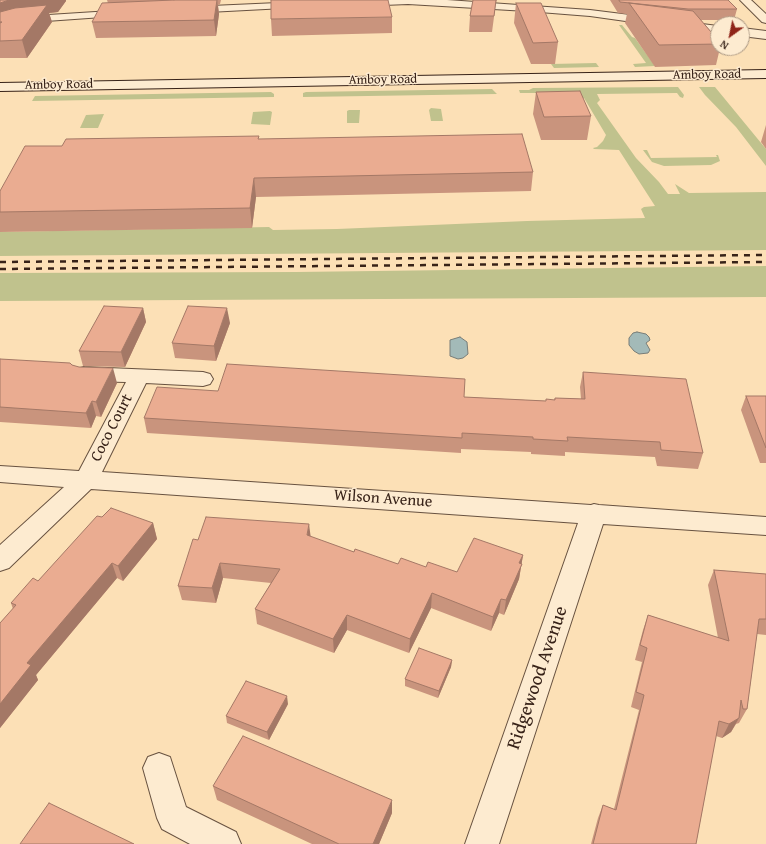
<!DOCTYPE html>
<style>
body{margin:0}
#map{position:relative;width:766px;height:844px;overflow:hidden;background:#fce0b6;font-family:"Gentium Book Plus",serif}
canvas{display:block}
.north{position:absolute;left:710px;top:16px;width:40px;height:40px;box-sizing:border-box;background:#fdebd0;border:1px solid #ae9b86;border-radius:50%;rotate:213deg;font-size:11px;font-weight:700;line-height:16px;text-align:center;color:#372218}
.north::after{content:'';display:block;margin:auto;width:14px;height:18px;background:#8f2418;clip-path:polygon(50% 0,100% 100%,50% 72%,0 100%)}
</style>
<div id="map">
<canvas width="766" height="844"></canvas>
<div class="north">N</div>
</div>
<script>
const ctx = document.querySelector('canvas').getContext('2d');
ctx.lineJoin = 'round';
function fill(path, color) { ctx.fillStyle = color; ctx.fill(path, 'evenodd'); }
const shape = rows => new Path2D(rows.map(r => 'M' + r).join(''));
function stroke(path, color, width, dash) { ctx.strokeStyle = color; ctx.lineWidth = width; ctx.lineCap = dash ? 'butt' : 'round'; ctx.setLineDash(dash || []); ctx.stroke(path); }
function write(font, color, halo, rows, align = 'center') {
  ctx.font = font + ' "Gentium Book Plus",serif'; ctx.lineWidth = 3; ctx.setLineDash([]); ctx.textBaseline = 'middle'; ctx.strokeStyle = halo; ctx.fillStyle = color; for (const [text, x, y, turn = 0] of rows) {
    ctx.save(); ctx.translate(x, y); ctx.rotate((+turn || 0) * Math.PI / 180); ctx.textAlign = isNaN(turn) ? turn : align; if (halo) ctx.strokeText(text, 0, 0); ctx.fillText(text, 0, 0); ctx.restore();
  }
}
fill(shape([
 [619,25,622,25,632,37,635,38,655,66,635,67,633,64,646,63],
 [596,63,599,67,554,68,551,64],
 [678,87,684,95,683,98,680,97,677,93,597,94,600,100,597,103,636,158,659,182,668,194,680,194,675,184,689,193,766,192,766,250,0,256,0,232,269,227,273,230,337,229,527,221,645,218,641,209,644,207,655,206,619,150,594,149,593,148,597,147,603,141,606,135,584,98,576,98,571,93,520,93,519,90,529,90,533,88],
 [699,87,715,87,766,149,766,166,736,127,705,95],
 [492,89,497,94,303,97,303,93,306,92],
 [271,92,274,94,274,97,32,101,35,96],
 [431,108,441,109,443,121,431,121,429,110],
 [349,110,360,110,359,123,347,123,347,111],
 [270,111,272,112,270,125,251,124,253,112],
 [104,114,98,128,80,128,86,115],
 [643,150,647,150,651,158,717,157,716,155,718,155,720,161,711,165,664,166,652,162],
 [766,266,766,297,0,301,0,273,296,272]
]), '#c0c28d');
const water = shape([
 [637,332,646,334,649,337,650,340,646,343,650,350,648,353,639,354,634,351,629,345,629,338,633,333,637,332],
 [460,337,467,342,468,354,463,358,458,359,450,356,450,340,460,337]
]);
fill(water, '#a3bab8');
stroke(water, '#787d78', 1);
const street = shape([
 [358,0,447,0,590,10,718,26,718,34,590,16,527,11,408,4,359,6,354,3,358,0],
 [740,0,751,0,766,14,766,23,762,22,740,0],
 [300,2,306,5,304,7,189,13,183,10,189,7,300,2],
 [127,10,133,13,131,15,18,23,0,29,0,22,17,17,127,10],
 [742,28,766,31,766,39,742,36,742,28],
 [84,367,203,372,210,374,213,379,210,384,203,386,146,383,102,472,591,505,594,504,599,505,766,517,766,535,603,524,499,844,465,844,578,523,91,489,9,568,0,571,0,545,64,487,0,482,0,466,79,471,126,382,84,381,77,379,74,374,77,369,84,367],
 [159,753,170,757,186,807,236,832,241,844,190,844,162,829,157,818,143,768,148,757,159,753]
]);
const secondary = shape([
 [766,70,766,78,0,91,0,83,766,70]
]);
stroke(street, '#685240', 2);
stroke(secondary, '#372218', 2);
fill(street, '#fdebd0');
fill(secondary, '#fdebd0');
stroke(shape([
 [0,262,766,255],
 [0,269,766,262]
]), '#372218', 2.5, [6, 6]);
fill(shape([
 [0,0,66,0,66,1,58,12,49,13,52,22,27,58,0,58],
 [107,0,221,0,220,4,218,5,219,14,216,36,96,38,92,22,108,3],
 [473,0,497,0,496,2,492,32,469,32,470,16],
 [610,0,728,0,737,9,734,20,701,20,718,40,718,48,720,48,716,65,655,67,625,23,627,14,618,13],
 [516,3,558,42,555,64,531,64,514,23],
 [392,17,392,33,272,36,271,19],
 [536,92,591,116,587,140,541,140,533,114],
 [766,125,766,149,761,142],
 [259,139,533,172,531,191,256,197,252,228,0,232,0,191,62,146],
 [143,308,146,322,125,367,83,366,79,351],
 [230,323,216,361,175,358,172,343],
 [0,359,72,365,117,383,101,417,96,416,91,428,0,422],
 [583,372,703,453,698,469,657,466,655,457,565,452,565,456,531,454,531,452,461,449,461,453,147,433,144,418,218,391,464,397,546,401,554,400,555,398,581,399,580,387],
 [746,396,766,396,766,463,760,463,741,410],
 [102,517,153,523,157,539,123,581,117,578,36,675,38,680,0,728,0,623,13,609,11,603,38,581],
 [310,537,354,552,398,564,426,567,457,572,523,555,519,579,504,615,499,613,491,631,431,608,409,653,347,630,334,653,257,624,255,609,271,583,223,578,216,603,182,600,178,586,198,540],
 [714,570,766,574,766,635,757,634,747,709,739,723,736,724,731,732,722,738,716,736,696,844,591,844,598,818,603,805,614,809,639,710,631,707,642,662,635,660,643,630,648,615,718,638,708,585],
 [452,660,451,667,438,698,405,686,405,679],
 [288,704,269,740,227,723,226,716],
 [213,786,392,813,379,844,312,844,217,800]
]), '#c9947d');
fill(shape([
 [9,0,66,0,66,1,58,12,49,13,52,22,27,58,22,40,0,21,0,3],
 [217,0,219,14,216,36,214,20],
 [254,178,256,197,252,228,250,208],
 [143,308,146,322,125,367,121,352],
 [227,308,230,323,216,361,214,346],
 [113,368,117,383,101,417,96,402],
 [92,401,96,416,91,428,86,413],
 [153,523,157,539,123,581,118,566],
 [309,524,311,539,307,535],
 [523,555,519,579,504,615,506,600,519,563],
 [112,563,117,578,36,675,38,680,0,728,0,704,27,663],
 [220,563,223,578,216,603,212,588],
 [432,593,431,608,409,653,410,639],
 [501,599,499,613,491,631,493,617],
 [347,615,347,630,334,653,333,639],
 [452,660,451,667,438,698,439,691],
 [287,696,288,704,269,740,267,732],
 [739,718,731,732,722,738,729,724],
 [392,800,392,813,379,844,373,844]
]), '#a47866');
const building = shape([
 [0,0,9,0,0,3,0,0],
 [174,0,217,0,214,20,92,22,102,3,174,0],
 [271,0,388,0,392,17,271,19,271,0],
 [473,0,496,0,494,16,470,16,473,0],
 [619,0,728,0,737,9,688,9,620,2,619,0],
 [516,3,541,3,558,42,533,43,516,3],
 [629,3,693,11,718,40,718,44,659,45,629,3],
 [47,5,22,40,0,41,0,23,2,22,0,22,0,12,15,8,47,5],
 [580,91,591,116,544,117,536,92,580,91],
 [522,134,533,172,254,178,250,208,0,212,0,191,25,146,62,146,66,139,259,136,258,139,522,134],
 [104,306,143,308,121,352,79,351,104,306],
 [188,306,227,308,214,346,172,343,188,306],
 [0,359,70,363,72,365,79,367,113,368,96,402,92,401,86,413,0,407,0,359],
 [227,364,465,379,464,397,546,401,546,399,555,400,555,398,585,399,583,372,686,379,703,453,661,450,660,442,567,437,568,441,533,439,533,437,462,433,462,438,144,418,157,387,218,391,227,364],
 [746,396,766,396,766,448,746,396],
 [111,508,153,523,118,566,112,563,27,663,31,665,0,704,0,623,16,605,11,603,33,578,38,581,97,516,102,517,111,508],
 [206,517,309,524,307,535,354,552,355,549,398,564,401,558,426,567,428,562,457,572,474,538,523,555,519,563,522,564,506,600,501,599,493,617,432,593,410,639,347,615,333,639,255,609,280,569,220,563,212,588,178,586,193,539,198,540,206,517],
 [714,570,766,574,766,619,759,619,747,709,743,709,741,700,739,718,729,724,719,721,696,844,593,844,603,805,616,810,644,695,636,692,647,648,640,645,648,615,729,641,714,570],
 [419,648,452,660,439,691,405,679,419,648],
 [246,681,287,696,267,732,226,716,246,681],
 [243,736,392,800,373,844,339,844,213,786,243,736],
 [49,803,134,844,20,844,49,803]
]);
fill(building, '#eaac91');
stroke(building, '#a47866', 1);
write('13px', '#372218', '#fdebd0', [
 ["Amboy Road",707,75,-1],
 ["Amboy Road",383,80,-1],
 ["Amboy Road",59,85,-1]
]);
write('16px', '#372218', '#fdebd0', [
 ["Coco Court",112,428,-63],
 ["Wilson Avenue",383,499,4]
]);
write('19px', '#372218', '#fdebd0', [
 ["Ridgewood Avenue",538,678,-71]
]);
</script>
